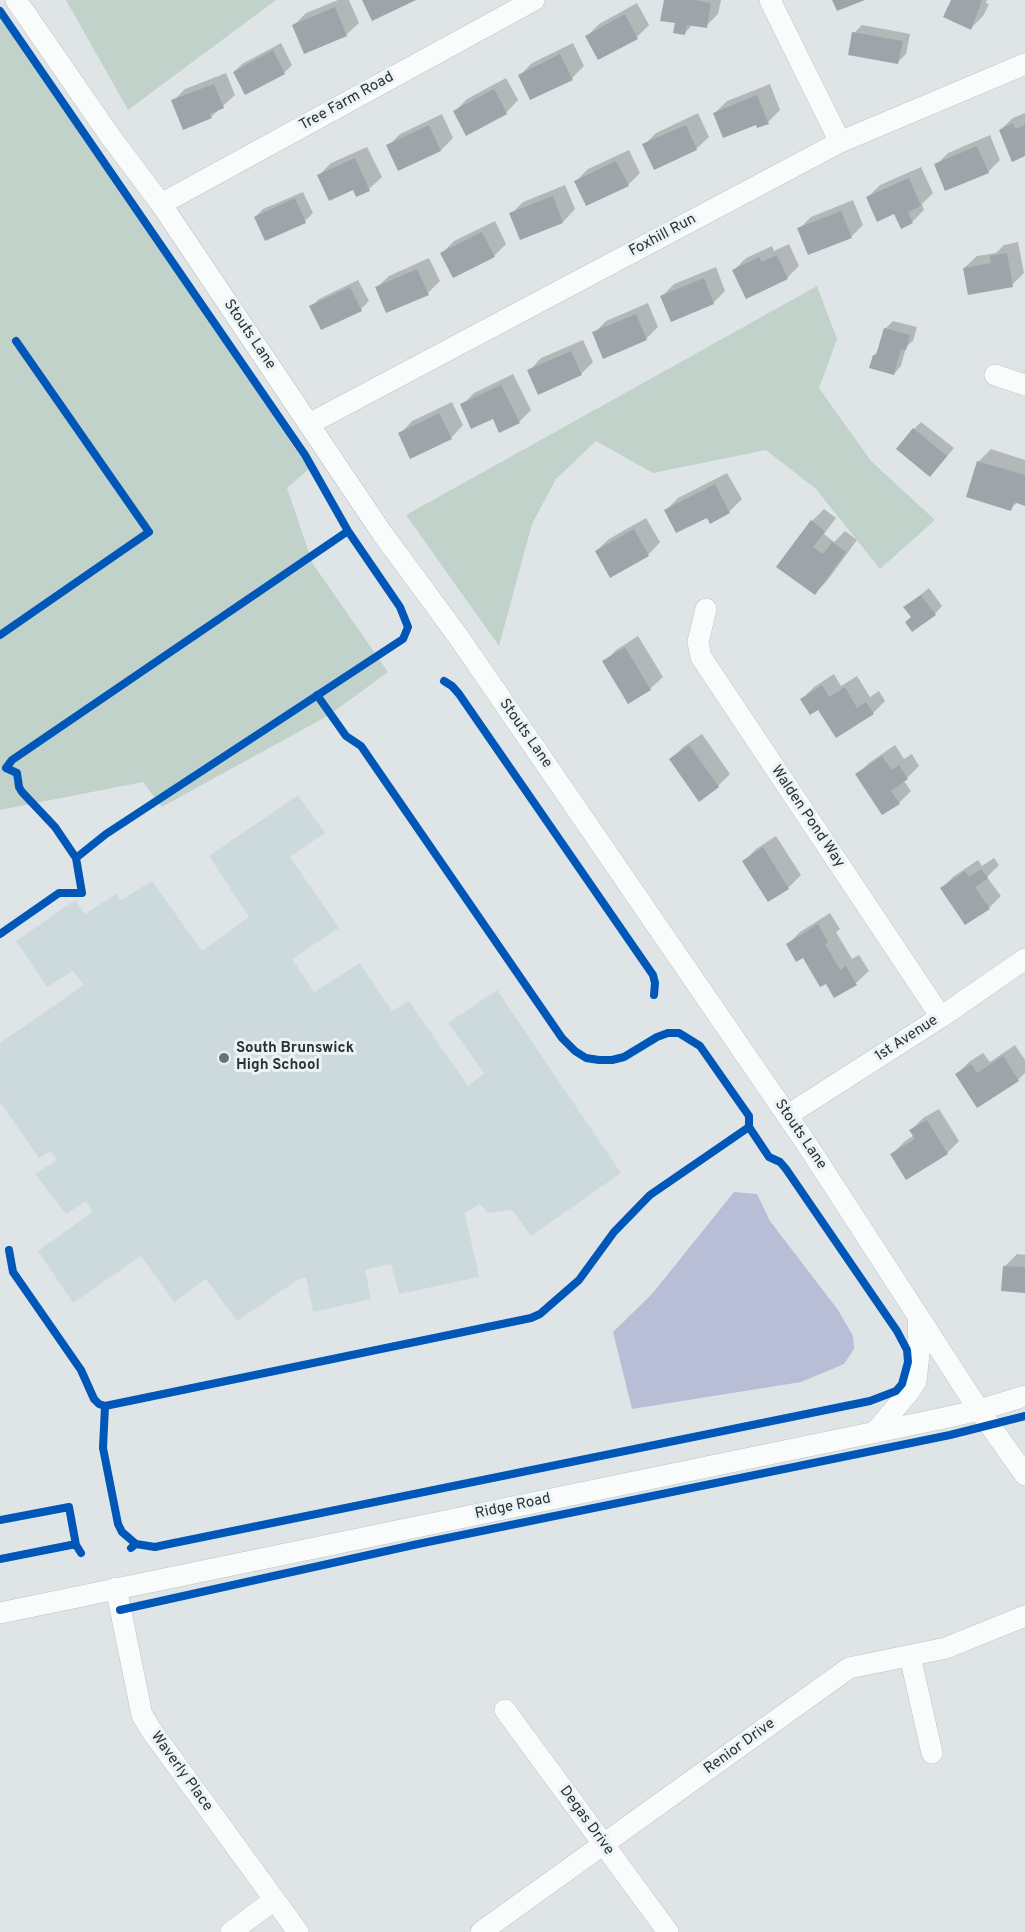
<!DOCTYPE html>
<style>
body{margin:0}
canvas{display:block;background:#dfe5e6}
</style>
<canvas width="1025" height="1932"></canvas>
<script>
const ctx = document.querySelector('canvas').getContext('2d');
ctx.lineJoin = 'round';
function fill(path, color) { ctx.fillStyle = color; ctx.fill(path, 'evenodd'); }
const shape = rows => new Path2D(rows.map(r => 'M' + r).join(''));
function stroke(path, color, width, dash) { ctx.strokeStyle = color; ctx.lineWidth = width; ctx.lineCap = dash ? 'butt' : 'round'; ctx.setLineDash(dash || []); ctx.stroke(path); }
function write(font, color, halo, rows, align = 'center') {
  ctx.font = font + ' Overpass,sans-serif'; ctx.lineWidth = 6; ctx.setLineDash([]); ctx.textBaseline = 'middle'; ctx.strokeStyle = halo; ctx.fillStyle = color; for (const [text, x, y, turn = 0] of rows) {
    ctx.save(); ctx.translate(x, y); ctx.rotate((+turn || 0) * Math.PI / 180); ctx.textAlign = isNaN(turn) ? turn : align; if (halo) ctx.strokeText(text, 0, 0); ctx.fillText(text, 0, 0); ctx.restore();
  }
}
fill(shape([
 [298,795,325,833,290,857,339,928,292,959,314,992,360,963,392,1011,409,1001,468,1086,484,1073,448,1023,497,990,621,1173,531,1236,512,1210,488,1213,480,1204,465,1213,479,1277,399,1294,391,1264,365,1270,371,1299,313,1312,306,1278,299,1279,237,1321,206,1279,174,1302,141,1256,73,1303,38,1251,92,1212,86,1201,66,1214,35,1174,57,1160,51,1151,39,1158,0,1102,0,1043,84,985,73,971,47,987,16,941,75,900,85,914,116,894,121,900,152,881,202,951,249,917,209,856]
]), '#cddadd');
fill(shape([
 [66,0,276,0,128,110],
 [0,13,309,469,287,488,313,564,388,672,329,715,162,807,143,782,0,810],
 [817,286,837,339,819,388,871,461,935,520,880,569,816,489,766,450,653,473,596,441,556,479,532,524,499,646,406,515]
]), '#c1d2ca');
fill(shape([
 [734,1192,757,1194,770,1221,838,1310,853,1336,854,1349,844,1364,801,1382,632,1409,613,1332,652,1294]
]), '#b8bed5');
fill(shape([
 [338,0,349,0,359,23,346,35,294,25,306,13],
 [665,0,721,0,718,14,706,26,693,24,685,33],
 [953,0,987,0,986,3,989,4,983,16,971,28],
 [637,3,649,25,637,37,599,58,587,36,599,24],
 [862,25,910,34,906,54,898,62,854,33],
 [281,43,292,65,285,72,246,93,234,72,242,64],
 [573,43,584,66,572,78,520,75,532,63],
 [226,73,235,95,211,117,173,101,185,89],
 [506,78,518,100,506,113,455,111,467,99],
 [770,84,780,110,768,122,715,113,727,101],
 [698,113,709,137,696,149,644,145,656,133],
 [1025,113,1025,155,1000,130,1013,118],
 [442,114,453,138,441,150,388,146,400,134],
 [990,135,1000,160,988,172,936,165,948,153],
 [367,147,382,177,369,189,356,195,353,188,319,175,331,163],
 [629,150,640,173,628,185,576,181,588,169],
 [921,167,933,193,922,204,924,210,912,222,868,197,880,185],
 [565,185,575,209,563,222,521,238,511,214,523,202],
 [303,192,313,213,305,221,265,239,255,217,263,209],
 [853,200,863,225,851,237,799,229,811,217],
 [495,221,506,244,494,256,442,253,454,241],
 [1018,242,1024,273,1012,285,964,268,977,256,996,253,1004,245],
 [789,244,799,266,787,278,734,270,746,258,772,246,774,251],
 [429,258,440,281,428,293,376,288,389,276],
 [716,267,725,291,713,303,662,296,674,284],
 [358,280,369,301,361,309,311,307,319,299],
 [648,303,658,327,646,339,594,333,606,321],
 [893,321,917,327,913,341,906,347,901,366,894,374,874,355,879,350,885,329],
 [583,340,593,362,581,374,529,371,541,358],
 [513,374,531,410,519,422,494,417,462,405,474,393],
 [452,402,463,425,451,438,400,434,412,421],
 [921,422,954,448,938,467,914,429],
 [991,449,1025,460,1025,504,1018,502,1010,509,968,496,979,461],
 [727,473,742,499,729,512,711,521,708,516,666,510,678,498],
 [824,509,836,518,824,534,834,542,845,531,857,540,827,581,815,593,812,521],
 [646,518,660,542,648,555,596,551,609,539],
 [929,588,942,606,935,614,905,607],
 [638,636,663,677,650,689,629,702,604,662,616,650],
 [834,674,841,686,857,676,870,697,879,691,885,701,873,713,819,708,802,699,814,687],
 [702,734,730,774,718,786,671,759,683,747],
 [895,745,904,759,912,754,919,766,904,781,911,791,899,803,857,775,869,763],
 [776,836,801,875,789,887,769,900,744,861,756,849],
 [994,858,999,865,987,877,1001,896,989,908,942,888,954,876,978,860,982,866],
 [830,913,840,929,836,932,852,959,859,955,869,971,856,983,835,996,826,982,803,956,788,944,800,932],
 [1015,1045,1025,1060,1025,1073,1018,1080,957,1074,969,1062,983,1053,990,1062],
 [939,1109,959,1141,947,1153,892,1154,904,1142,914,1135,911,1130,923,1118],
 [1017,1254,1025,1255,1025,1291,1005,1266]
]), '#0003');
fill(shape([
 [362,0,416,0,372,21],
 [664,0,694,0,711,3,707,28,687,25,685,35,673,33,675,23,660,21],
 [832,0,865,0,837,11],
 [951,0,982,0,971,30,943,17],
 [335,7,347,36,304,54,292,25],
 [625,14,638,39,598,60,585,36],
 [852,32,903,41,898,64,848,55],
 [273,50,285,74,245,95,233,72],
 [560,54,573,80,530,100,518,75],
 [214,84,224,108,210,114,212,118,183,130,171,100],
 [494,89,507,114,466,136,453,111],
 [757,95,769,124,757,128,756,125,723,138,713,113],
 [1013,123,1015,129,1025,125,1025,156,1012,162,999,130],
 [429,125,441,151,398,171,386,145],
 [686,125,697,150,654,170,642,144],
 [977,146,989,173,945,191,934,164],
 [355,158,370,191,356,197,353,190,329,201,317,175],
 [616,161,629,186,586,206,574,181],
 [909,178,921,206,908,212,913,223,901,229,894,214,877,222,866,197],
 [553,196,563,223,520,240,509,213],
 [295,198,306,223,265,241,254,217],
 [841,211,852,238,808,255,797,228],
 [482,232,495,257,453,278,440,253],
 [1007,253,1013,287,968,295,963,268,991,263,990,256],
 [777,255,788,279,746,299,732,270,759,257,762,262],
 [417,269,429,295,386,313,375,287],
 [704,278,714,304,671,322,660,296],
 [350,287,362,311,321,330,309,306],
 [636,314,647,340,603,359,592,332],
 [884,328,910,335,906,350,901,349,894,375,869,368,873,355,876,355],
 [571,351,582,375,538,395,527,370],
 [501,385,520,423,499,433,493,419,471,429,460,404],
 [439,413,452,439,410,459,398,433],
 [913,428,947,456,930,477,896,449],
 [977,461,1025,475,1025,506,1014,502,1011,511,966,497],
 [715,484,730,513,710,524,707,518,676,533,664,510],
 [811,520,825,531,813,547,823,554,832,542,846,552,815,595,776,567],
 [634,529,649,556,610,578,595,551],
 [921,595,936,615,912,632,905,622,911,617,903,607],
 [625,647,651,690,628,704,602,661],
 [822,685,829,697,845,687,857,708,866,702,874,714,836,738,818,710,810,715,800,699],
 [689,745,719,787,699,802,669,759],
 [882,756,892,770,899,765,908,779,891,791,900,804,882,815,855,774],
 [763,847,789,889,768,902,742,861],
 [981,869,988,878,975,887,990,909,965,925,940,888,965,871,969,877],
 [818,924,828,942,825,944,840,970,846,966,857,985,834,998,826,984,820,987,803,958,796,962,786,944],
 [1003,1056,1019,1081,977,1108,955,1074,971,1064,977,1073],
 [927,1120,948,1154,906,1180,890,1154,915,1139,909,1130],
 [1003,1266,1025,1267,1025,1293,1001,1291]
]), '#9ea5aa');
const minor = shape([
 [16,0,110,136,161,204,382,533,460,639,806,1143,979,1410,1025,1475],
 [770,0,840,142],
 [161,204,534,0],
 [995,375,1025,385],
 [309,424,840,142,1025,64],
 [706,609,698,642,701,657,941,1017],
 [788,1115,941,1017,1025,959],
 [875,1432,909,1392,916,1381,919,1354,918,1315],
 [116,1588,142,1715,151,1730,298,1932],
 [0,1613,944,1418,979,1410,1025,1396],
 [910,1656,932,1753],
 [505,1710,668,1932],
 [231,1932,274,1900],
 [481,1932,849,1668,946,1648,1025,1616]
]);
stroke(minor, '#bec2c3', 22);
stroke(minor, '#fafbfb', 21);
stroke(shape([
 [0,11,305,455,348,531,400,607,408,627,403,639,106,834,76,858],
 [0,635,149,532,16,341],
 [444,681,452,686,459,694,653,975,655,983,654,995],
 [317,695,346,736,361,746,562,1038,575,1051,586,1058,599,1060,612,1060,624,1057,657,1037,668,1033,679,1033,700,1046,749,1116,749,1127],
 [0,934,59,893,82,893,76,858,55,827,22,792,19,787,17,773,6,768,12,760,348,531],
 [9,1250,13,1272,81,1370,94,1399,99,1404,105,1406,531,1318,540,1314,579,1280,614,1232,650,1195,749,1127,769,1157,780,1162,786,1169,897,1331,907,1350,908,1362,902,1384,896,1391,870,1401,169,1544,155,1547,136,1544,131,1548],
 [105,1406,103,1448,118,1524,122,1532,136,1544],
 [0,1520,69,1507,76,1545],
 [0,1559,71,1545,76,1545,81,1553],
 [120,1610,418,1544,950,1435,1025,1416]
]), '#0057b8', 8);
for (const [x, y, r, color] of [
 [224,1058,6,"#6b7071"]
]) { const dot = new Path2D(); dot.arc(x, y, r, 0, 2 * Math.PI); ctx.fillStyle = color; ctx.fill(dot); stroke(dot, '#eaf3f6', 2); }
write('15px', '#2d3132', '#eaf3f6', [
 ["Tree Farm Road",347,102,-29],
 ["Foxhill Run",663,236,-28],
 ["Stouts Lane",249,335,56],
 ["Stouts Lane",525,734,55],
 ["Walden Pond Way",807,817,56],
 ["1st Avenue",907,1039,-33],
 ["Stouts Lane",800,1135,56],
 ["Ridge Road",513,1507,-12],
 ["Renior Drive",740,1747,-36],
 ["Waverly Place",181,1772,54],
 ["Degas Drive",586,1821,54]
]);
write('bold 15px', '#2d3132', '#eaf3f6', [
 ["South Brunswick",236,1049],
 ["High School",236,1066]
], 'left');
</script>
